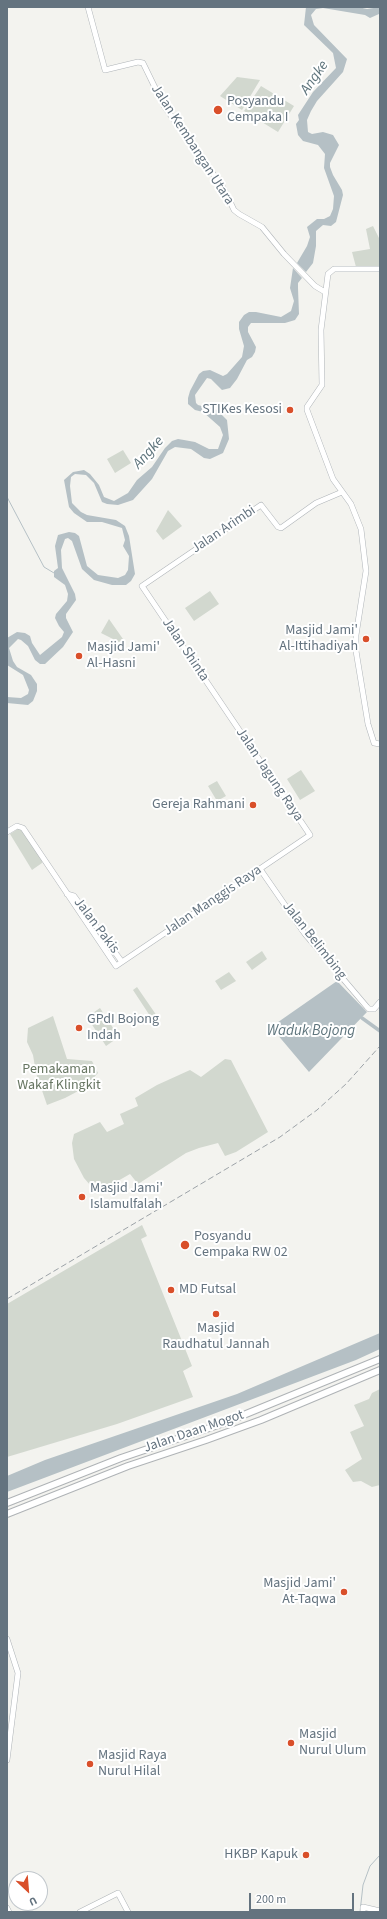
<!DOCTYPE html>
<style>
body{margin:0}
#map{position:relative;width:387px;height:1919px;overflow:hidden;background:#f3f3ef;font-family:"Source Sans 3",sans-serif}
canvas{display:block}
.frame{position:absolute;inset:0;border:8px solid #64737f;pointer-events:none}
.north{position:absolute;left:8px;top:1871px;width:40px;height:40px;box-sizing:border-box;background:#fff;border:1px solid #c1c7cc;border-radius:50%;rotate:154deg;font-size:11px;font-weight:700;line-height:16px;text-align:center;color:#64737f}
.north::after{content:'';display:block;margin:auto;width:14px;height:18px;background:#d94f2a;clip-path:polygon(50% 0,100% 100%,50% 72%,0 100%)}
.scale{position:absolute;left:249px;top:1893px;width:105px;height:18px;box-sizing:border-box;border:2px solid #64737f;border-top:0;padding-left:5px;font-size:12px;line-height:14px;white-space:nowrap;color:#64737f;-webkit-text-stroke:3px #fff;paint-order:stroke}
</style>
<div id="map">
<canvas width="387" height="1919"></canvas>
<div class="frame"></div>
<div class="north">U</div>
<div class="scale">200 m</div>
</div>
<script>
const ctx = document.querySelector('canvas').getContext('2d');
ctx.lineJoin = 'round';
function fill(path, color) { ctx.fillStyle = color; ctx.fill(path, 'evenodd'); }
const shape = rows => new Path2D(rows.map(r => 'M' + r).join(''));
function stroke(path, color, width, dash) { ctx.strokeStyle = color; ctx.lineWidth = width; ctx.lineCap = dash ? 'butt' : 'round'; ctx.setLineDash(dash || []); ctx.stroke(path); }
function write(font, color, halo, rows, align = 'center') {
  ctx.font = font + ' "Source Sans 3",sans-serif'; ctx.lineWidth = 4; ctx.setLineDash([]); ctx.textBaseline = 'middle'; ctx.strokeStyle = halo; ctx.fillStyle = color; for (const [text, x, y, turn = 0] of rows) {
    ctx.save(); ctx.translate(x, y); ctx.rotate((+turn || 0) * Math.PI / 180); ctx.textAlign = isNaN(turn) ? turn : align; if (halo) ctx.strokeText(text, 0, 0); ctx.fillText(text, 0, 0); ctx.restore();
  }
}
fill(shape([
 [237,77,260,80,242,110,220,96],
 [261,86,294,106,278,132,244,111],
 [373,226,380,240,380,267,356,267,352,252,370,249,366,229],
 [123,450,131,463,115,473,107,459],
 [168,510,182,526,163,540,156,531],
 [210,591,219,604,194,621,185,608],
 [109,619,123,639,119,642,101,633],
 [301,770,315,791,300,800,287,779],
 [217,781,226,796,217,801,208,786],
 [24,825,42,855,42,863,32,870,10,834],
 [262,951,267,959,252,970,246,962],
 [229,972,236,981,221,990,215,981],
 [137,987,157,1016,152,1019,133,990],
 [100,1008,119,1037,106,1046,87,1017],
 [53,1016,67,1059,92,1061,98,1073,84,1088,65,1098,47,1105,36,1073,33,1055,27,1042,28,1028],
 [225,1059,231,1060,268,1132,236,1152,225,1156,218,1143,199,1148,186,1153,138,1184,130,1174,97,1193,84,1178,74,1159,72,1143,74,1134,100,1122,107,1132,124,1124,120,1114,138,1106,135,1098,157,1085,190,1070,201,1077],
 [142,1225,147,1236,141,1239,192,1366,183,1371,193,1397,117,1424,7,1457,7,1304],
 [380,1389,380,1485,372,1487,361,1481,353,1482,345,1470,362,1459,350,1432,364,1426,354,1405,369,1399,372,1393]
]), '#d2d8cf');
fill(shape([
 [306,7,358,7,367,9,380,7,379,14,370,18,365,15,323,8,316,9,311,15,314,25,347,59,343,72,317,101,311,111,307,120,308,132,312,134,323,132,333,135,339,145,330,163,330,167,333,175,342,190,343,195,336,222,331,226,323,225,316,231,316,246,313,263,306,272,297,263,307,246,310,237,307,227,317,219,324,219,330,216,333,209,334,196,324,168,325,154,318,145,303,141,298,135,296,124,299,120,298,115,313,92,336,68,333,53,304,25],
 [293,268,302,278,298,283,298,288,299,314,295,320,285,323,251,323,248,327,248,332,256,347,255,352,252,357,247,360,237,379,230,388,222,390,211,379,207,378,195,395,196,403,198,405,217,410,227,420,229,439,223,453,210,459,204,458,191,449,175,447,168,451,152,479,133,500,118,505,107,504,102,502,94,483,86,475,75,474,71,477,70,486,72,503,81,512,87,515,116,520,125,526,129,536,135,574,131,581,126,585,112,585,94,580,82,569,72,541,68,538,65,539,61,550,62,568,75,594,76,600,66,614,66,618,73,632,63,647,45,664,40,664,35,660,28,646,21,640,18,639,9,648,13,661,17,667,31,675,37,684,37,691,33,701,28,705,7,703,7,697,21,698,28,694,29,690,23,675,7,665,7,638,17,632,25,633,30,636,32,643,40,655,62,637,64,632,59,626,55,618,56,614,67,601,68,594,65,585,54,577,54,571,58,568,55,546,58,535,69,532,75,533,79,536,87,566,98,575,118,578,125,575,128,570,129,556,123,546,125,540,122,528,102,522,87,522,74,513,69,507,64,480,73,472,84,470,90,474,99,485,104,497,114,501,128,493,137,480,152,467,165,448,172,441,178,439,184,440,195,442,209,449,218,449,223,435,220,427,203,412,195,410,188,404,188,398,190,391,199,374,203,371,210,370,223,376,227,374,242,357,244,346,239,329,239,322,244,315,249,312,256,312,281,317,291,311,294,301,290,288],
 [337,981,367,1012,309,1072,271,1027],
 [380,1333,380,1349,356,1360,7,1492,7,1476,45,1460,237,1394]
]), '#b5c0c5');
stroke(shape([
 [7,497,44,567,54,573],
 [360,1912,363,1885,370,1866,380,1855]
]), '#b5c0c5', 1);
stroke(shape([
 [362,1018,380,1031]
]), '#b5c0c5', 3.5);
const secondary = shape([
 [88,7,105,70,138,62,143,63,164,106,224,189,234,210,239,214,262,227,284,254,315,286,325,292],
 [380,269,334,269,328,274,321,330,322,385,307,407,307,410,333,479,351,504,361,529,366,571,356,635,356,651,368,724,374,743,380,744],
 [7,832,17,826,23,828,116,966,310,835,142,586,261,505,278,527,281,528,316,503,342,492],
 [260,869,305,934,367,1007,369,1009,374,1009,380,1002],
 [67,894,74,896,122,962],
 [7,1639,18,1673,7,1760],
 [7,1908,9,1912],
 [80,1912,118,1893,128,1912],
 [363,1912,363,1907,380,1911]
]);
const highway = shape([
 [7,1503,121,1458,224,1423,380,1359],
 [7,1514,128,1466,206,1440,261,1420,380,1370]
]);
stroke(secondary, '#afb4b8', 6);
stroke(highway, '#afb3b6', 8);
stroke(secondary, '#fff', 5);
stroke(highway, '#fff', 6);
stroke(shape([
 [7,1299,280,1137,317,1110,346,1084,380,1046]
]), '#9ca2a7', 1, [6, 3]);
for (const [x, y, r, color] of [
 [218,110,5,"#d94f2a"],
 [290,410,4,"#d94f2a"],
 [366,639,4,"#d94f2a"],
 [79,656,4,"#d94f2a"],
 [253,805,4,"#d94f2a"],
 [79,1028,4,"#d94f2a"],
 [82,1197,4,"#d94f2a"],
 [185,1245,5,"#d94f2a"],
 [171,1290,4,"#d94f2a"],
 [216,1314,4,"#d94f2a"],
 [344,1592,4,"#d94f2a"],
 [291,1743,4,"#d94f2a"],
 [90,1764,4,"#d94f2a"],
 [306,1855,4,"#d94f2a"]
]) { const dot = new Path2D(); dot.arc(x, y, r, 0, 2 * Math.PI); ctx.fillStyle = color; ctx.fill(dot); stroke(dot, '#fff', 1.5); }
write('14px', '#64737f', '#fff', [
 ["Posyandu",227,102],
 ["Cempaka I",227,118],
 ["STIKes Kesosi",282,410,"right"],
 ["Masjid Jami'",358,631,"right"],
 ["Al-Ittihadiyah",358,647,"right"],
 ["Masjid Jami'",87,648],
 ["Al-Hasni",87,664],
 ["Gereja Rahmani",245,805,"right"],
 ["GPdI Bojong",87,1020],
 ["Indah",87,1036],
 ["Masjid Jami'",90,1189],
 ["Islamulfalah",90,1205],
 ["Posyandu",194,1237],
 ["Cempaka RW 02",194,1253],
 ["MD Futsal",179,1290],
 ["Masjid",216,1329,"center"],
 ["Raudhatul Jannah",216,1345,"center"],
 ["Masjid Jami'",336,1584,"right"],
 ["At-Taqwa",336,1600,"right"],
 ["Masjid",299,1735],
 ["Nurul Ulum",299,1751],
 ["Masjid Raya",98,1756],
 ["Nurul Hilal",98,1772],
 ["HKBP Kapuk",298,1855,"right"]
], 'left');
write('14px', '#64737f', '#fff', [
 ["Jalan Kembangan Utara",192,145,57],
 ["Jalan Arimbi",224,530,-34],
 ["Jalan Shinta",185,650,56],
 ["Jalan Jagung Raya",269,775,56],
 ["Jalan Manggis Raya",213,901,-34],
 ["Jalan Pakis",96,926,53],
 ["Jalan Belimbing",314,941,52],
 ["Jalan Daan Mogot",194,1432,-19]
]);
write('14px', '#677662', '#fff', [
 ["Pemakaman",59,1070],
 ["Wakaf Klingkit",59,1086]
]);
write('italic 15px', '#5f757d', '#fff', [
 ["Angke",315,78,-55],
 ["Angke",149,453,-48],
 ["Waduk Bojong",311,1032]
]);
</script>
